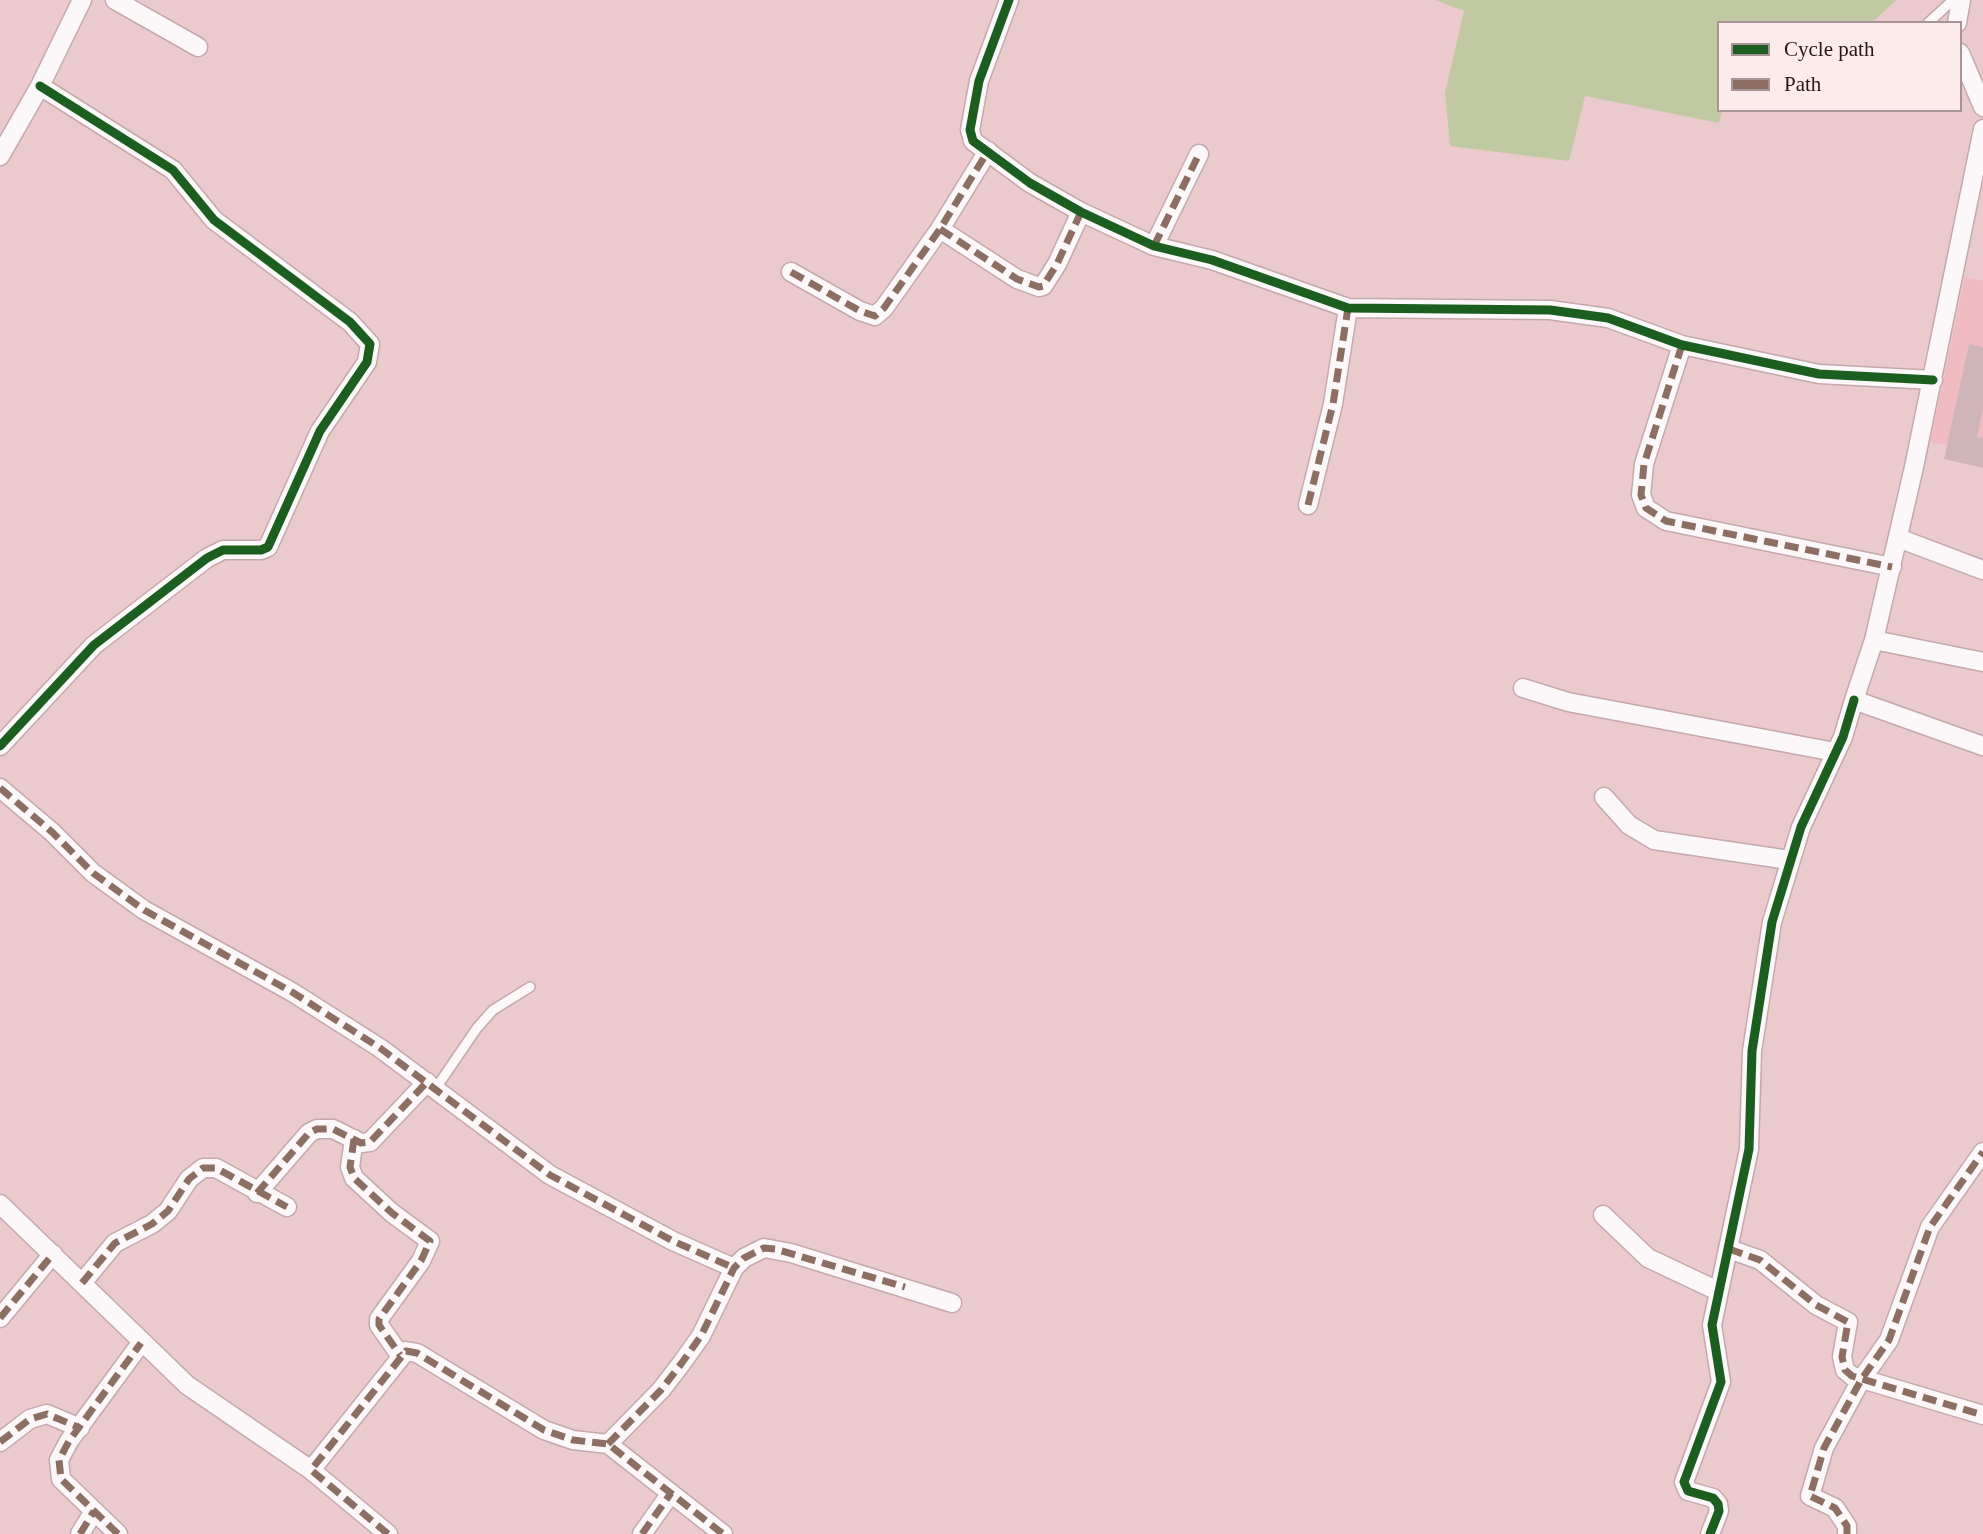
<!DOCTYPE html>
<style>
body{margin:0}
#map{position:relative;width:1983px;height:1534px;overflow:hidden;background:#ebcacd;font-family:Georgia,serif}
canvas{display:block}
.legend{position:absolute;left:1717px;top:21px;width:245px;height:91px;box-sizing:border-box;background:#fdeaeb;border:2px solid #a89496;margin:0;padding:9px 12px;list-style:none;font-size:21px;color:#291416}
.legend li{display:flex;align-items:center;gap:14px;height:35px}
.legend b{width:35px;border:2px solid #a89496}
</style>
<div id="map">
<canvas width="1983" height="1534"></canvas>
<ul class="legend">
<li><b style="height:9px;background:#1b5e20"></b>Cycle path</li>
<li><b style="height:9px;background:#8d6e63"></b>Path</li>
</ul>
</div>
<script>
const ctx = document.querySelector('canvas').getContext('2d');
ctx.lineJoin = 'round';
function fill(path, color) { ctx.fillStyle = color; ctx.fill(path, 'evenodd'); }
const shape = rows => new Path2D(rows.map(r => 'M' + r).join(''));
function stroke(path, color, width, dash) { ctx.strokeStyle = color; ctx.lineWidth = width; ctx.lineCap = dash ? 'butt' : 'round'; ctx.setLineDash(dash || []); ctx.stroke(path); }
fill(shape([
 [1965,277,1983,281,1983,453,1930,442]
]), '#f0bcc1');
fill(shape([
 [1435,0,1896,0,1872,23,1719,23,1719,110,1722,110,1719,123,1585,96,1569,161,1450,146,1445,93,1464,11]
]), '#c1c9a2');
fill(shape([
 [1969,344,1983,347,1983,409,1977,437,1983,438,1983,468,1944,459]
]), '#d0b5b8');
const lane = shape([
 [1928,23,1953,0],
 [436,1088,477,1028,493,1010,530,987]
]);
const street = shape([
 [115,0,198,47],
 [1009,0,979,81,970,130,973,141,1030,183,1081,212,1154,246,1212,260,1348,308,1550,310,1608,318,1682,345,1819,374,1933,380],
 [1957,23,1961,0],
 [1960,53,1983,107],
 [1983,129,1914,467,1874,640,1854,700,1983,746],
 [0,156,40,86,82,0],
 [940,229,1017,279,1039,287,1043,286,1057,264,1081,212],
 [1154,246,1199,154],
 [791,272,860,311,875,316,884,308,940,229,988,151],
 [1682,345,1644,464,1641,495,1646,508,1666,521,1892,567],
 [1308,505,1333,404,1348,308],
 [1898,538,1983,570],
 [1874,640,1983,662],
 [1523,688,1568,702,1835,752],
 [0,746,94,645,207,558,223,550,261,550,268,547,320,431,367,362,370,344,350,322,214,220,173,170,40,86],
 [0,788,52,832,93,873,144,910,292,992,380,1048,550,1175,673,1241,734,1268],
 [1604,797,1629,825,1654,840,1789,860],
 [354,1139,350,1167,354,1178,392,1213,430,1241,421,1261,379,1319,379,1325,400,1355],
 [257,1193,309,1133,317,1129,333,1129,361,1143,370,1142,427,1082],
 [0,1204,187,1385,311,1470,388,1534],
 [1603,1215,1648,1258,1718,1291],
 [1729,1249,1760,1260,1816,1305,1848,1322,1842,1357,1845,1370,1852,1376,1983,1415],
 [82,1283,115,1243,152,1224,168,1211,189,1179,203,1168,216,1168,287,1207],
 [0,1318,53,1254],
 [0,1442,30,1419,47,1414,80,1428],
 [608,1444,661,1390,681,1364,701,1336,734,1268,744,1258,764,1248,791,1253,952,1303],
 [311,1470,406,1351,417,1353,544,1430,573,1440,608,1444,723,1534],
 [80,1534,94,1511],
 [118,1534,61,1479,59,1460,69,1441,141,1343],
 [642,1534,671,1493],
 [1710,1534,1719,1511,1718,1504,1713,1498,1688,1491,1684,1482,1721,1382,1712,1325,1749,1149,1752,1051,1772,922,1801,827,1843,737,1854,700],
 [1847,1534,1847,1526,1835,1508,1810,1496,1824,1448,1861,1380,1889,1340,1930,1227,1983,1152]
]);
stroke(lane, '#c3a9ac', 12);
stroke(street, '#c3a9ac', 21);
stroke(lane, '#fcf7f8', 9);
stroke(street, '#fcf7f8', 18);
stroke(shape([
 [940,229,1017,279,1039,287,1043,286,1057,264,1081,212],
 [1154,246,1199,154],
 [791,272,860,311,875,316,884,308,940,229,988,151,992,154],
 [1682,345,1644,464,1641,495,1646,508,1666,521,1892,567],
 [1308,505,1333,404,1348,308],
 [0,788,52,832,93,873,144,910,292,992,380,1048,550,1175,673,1241,734,1268],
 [354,1139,350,1167,354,1178,392,1213,430,1241,421,1261,379,1319,379,1325,400,1355],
 [257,1193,309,1133,317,1129,333,1129,361,1143,370,1142,427,1082],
 [1729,1249,1760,1260,1816,1305,1848,1322,1842,1357,1845,1370,1852,1376,1983,1415],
 [82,1283,115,1243,152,1224,168,1211,189,1179,203,1168,216,1168,287,1207],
 [0,1318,53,1254],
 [0,1442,30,1419,47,1414,80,1428],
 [608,1444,661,1390,681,1364,701,1336,734,1268,744,1258,764,1248,775,1249,905,1287],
 [80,1534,94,1511],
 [118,1534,61,1479,59,1460,69,1441,141,1343],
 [388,1534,311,1470,406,1351,417,1353,544,1430,573,1440,608,1444,723,1534],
 [642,1534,671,1493],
 [1847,1534,1847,1526,1835,1508,1810,1496,1824,1448,1861,1380,1889,1340,1930,1227,1983,1152]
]), '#8d6e63', 7, [14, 7]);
stroke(shape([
 [1009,0,979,81,970,130,973,141,1030,183,1081,212,1154,246,1212,260,1348,308,1550,310,1608,318,1682,345,1819,374,1933,380],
 [0,746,94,645,207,558,223,550,261,550,268,547,320,431,367,362,370,344,350,322,214,220,173,170,40,86],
 [1710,1534,1719,1511,1718,1504,1713,1498,1688,1491,1684,1482,1721,1382,1712,1325,1749,1149,1752,1051,1772,922,1801,827,1843,737,1854,700]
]), '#1b5e20', 9);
</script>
